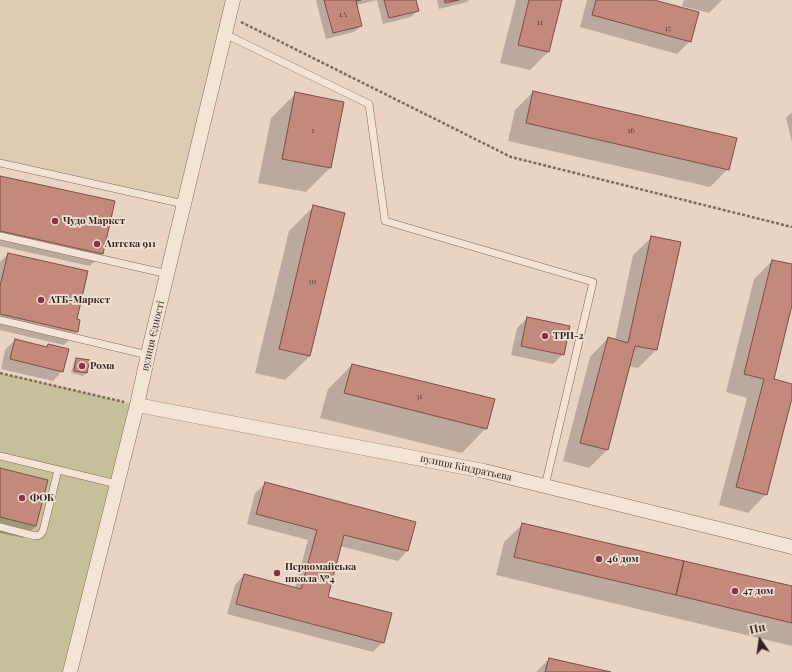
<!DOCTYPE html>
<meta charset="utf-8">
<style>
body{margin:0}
#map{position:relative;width:792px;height:672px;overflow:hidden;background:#e9d4c3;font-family:"Playfair Display",serif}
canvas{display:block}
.north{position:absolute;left:740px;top:620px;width:40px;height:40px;-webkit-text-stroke:3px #f1e1d2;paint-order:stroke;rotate:347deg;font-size:11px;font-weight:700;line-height:16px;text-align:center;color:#33231f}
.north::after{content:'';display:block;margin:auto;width:14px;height:18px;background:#33231f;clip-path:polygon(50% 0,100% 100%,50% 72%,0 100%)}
</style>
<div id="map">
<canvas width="792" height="672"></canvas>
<div class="north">Пн</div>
</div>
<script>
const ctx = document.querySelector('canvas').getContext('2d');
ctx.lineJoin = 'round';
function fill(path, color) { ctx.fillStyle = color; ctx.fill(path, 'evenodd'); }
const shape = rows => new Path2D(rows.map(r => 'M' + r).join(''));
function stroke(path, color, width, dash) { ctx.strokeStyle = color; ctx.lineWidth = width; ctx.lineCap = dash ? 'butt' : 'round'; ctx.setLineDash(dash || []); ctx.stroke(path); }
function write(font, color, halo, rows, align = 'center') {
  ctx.font = font + ' "Playfair Display",serif'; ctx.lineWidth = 3.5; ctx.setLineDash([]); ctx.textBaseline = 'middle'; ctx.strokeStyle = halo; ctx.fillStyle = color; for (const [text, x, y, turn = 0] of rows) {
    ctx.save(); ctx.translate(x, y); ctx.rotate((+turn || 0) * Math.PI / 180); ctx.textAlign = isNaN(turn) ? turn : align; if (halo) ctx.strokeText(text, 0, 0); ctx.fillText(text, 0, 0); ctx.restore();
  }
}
fill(shape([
 [0,0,233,0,184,204,0,163]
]), '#ddccb2');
fill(shape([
 [0,373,137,405,70,672,0,672]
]), '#c5c099');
fill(shape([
 [317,0,415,0,418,10,411,17,383,24,377,0,356,5,361,26,354,32,326,39,316,1],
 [437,0,469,0,467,2,439,9],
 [516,0,561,0,548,52,530,70,500,63],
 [587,0,651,0,690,41,677,54,580,27],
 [684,0,722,0,709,13,682,6],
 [533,92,728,169,710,187,508,141,515,110],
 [296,93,330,168,306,192,258,183,271,118],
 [792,112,792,142,786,118],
 [0,177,102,254,90,266,0,246],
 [314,206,343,213,310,356,285,380,255,373,289,231],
 [652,237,656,350,638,368,628,366,607,450,589,468,563,461,590,357,608,338,615,340,633,255],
 [8,254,76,320,79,321,77,332,64,345,0,330,0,262],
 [772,261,792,265,792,301,773,380,792,385,792,394,766,494,748,513,719,505,747,398,726,392,754,279],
 [527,318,563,354,553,364,511,355,517,328],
 [15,340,46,348,48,345,62,371,53,381,1,369,5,350],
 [77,359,89,361,86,373,83,376,71,373,74,362],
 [352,365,486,428,462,453,320,418,328,389],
 [0,469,36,526,23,538,0,533],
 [265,484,415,523,407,551,398,561,340,546,327,597,383,642,373,652,227,614,235,585,244,575,295,588,308,540,247,524,255,493],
 [523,524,792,587,792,646,496,575,504,542],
 [549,659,607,672,536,672]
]), '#0003');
const building = shape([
 [324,0,361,0,356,1,362,26,333,33,324,0],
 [384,0,416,0,419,11,389,18,384,0],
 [445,0,459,0,445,3,445,0],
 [529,0,562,0,549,52,518,45,529,0],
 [596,0,654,0,699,12,691,42,592,15,596,0],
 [533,91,737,138,729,170,526,123,533,91],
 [295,92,344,102,331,168,282,159,295,92],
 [0,176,115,201,103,254,0,231,0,176],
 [313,205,345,213,310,356,279,349,313,205],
 [651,236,681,242,657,350,635,346,608,450,580,443,608,337,628,343,651,236],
 [8,253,88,271,77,319,80,320,78,332,0,314,0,286,8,253],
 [772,260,792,264,792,305,774,379,792,384,792,398,767,495,736,487,764,379,744,374,772,260],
 [527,317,570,326,564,355,521,346,527,317],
 [15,339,47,347,48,344,69,349,63,372,10,359,15,339],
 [76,358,90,360,87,373,74,371,76,358],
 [352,364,495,399,487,429,344,393,352,364],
 [0,468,48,480,36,526,0,517,0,468],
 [265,482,416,522,408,551,344,535,328,597,392,613,384,643,236,604,244,574,301,589,317,530,256,514,265,482],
 [522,523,684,561,676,595,514,557,522,523],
 [684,561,792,586,792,623,676,595,684,561],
 [549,658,611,672,545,672,549,658]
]);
fill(building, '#c3897d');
stroke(building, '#7d4d45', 1);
const service = shape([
 [225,34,369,104,385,221,593,282,545,486],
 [0,163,184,204],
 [0,236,168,274],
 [0,320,148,355],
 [0,456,117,484],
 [0,527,35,536,40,535,43,531,58,470]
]);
const minor = shape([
 [137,405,484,471,792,547],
 [70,672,137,405,151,341,233,0]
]);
stroke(service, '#81675c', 8);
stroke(minor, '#81675c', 15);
stroke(shape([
 [241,22,511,157,792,227],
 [0,373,124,402]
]), '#81675c', 2.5, [3, 2]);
stroke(service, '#f4e4d6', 7);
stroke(minor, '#f4e4d6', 14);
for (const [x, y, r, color] of [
 [55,221,4,"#893349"],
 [97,244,4,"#893349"],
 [41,300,4,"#893349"],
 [545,336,4,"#893349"],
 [82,366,4,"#893349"],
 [22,498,4,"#893349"],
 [599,559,4,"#893349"],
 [277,573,4,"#893349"],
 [735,591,4,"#893349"]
]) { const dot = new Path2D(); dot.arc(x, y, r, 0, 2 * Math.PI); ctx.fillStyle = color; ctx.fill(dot); stroke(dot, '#f1e1d2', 1.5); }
write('8px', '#573c36', null, [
 ["1А",343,14],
 ["11",540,22],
 ["15",668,28],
 ["1",313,130],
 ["16",631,130],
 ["30",312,281],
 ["31",419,396]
]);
write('bold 10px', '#33231f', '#f1e1d2', [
 ["Чудо Маркет",63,221],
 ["Аптека 911",105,244],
 ["АТБ-Маркет",49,300],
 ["ТРП-2",553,336],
 ["Рома",90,366],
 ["ФОК",30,498],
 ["46 дом",607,559],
 ["Первомайська",285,567],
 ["школа №4",285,579],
 ["47 дом",743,591]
], 'left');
write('10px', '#33231f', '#f1e1d2', [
 ["вулиця Єдності",153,336,-77],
 ["вулиця Кіндратьєва",466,468,12]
]);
</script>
